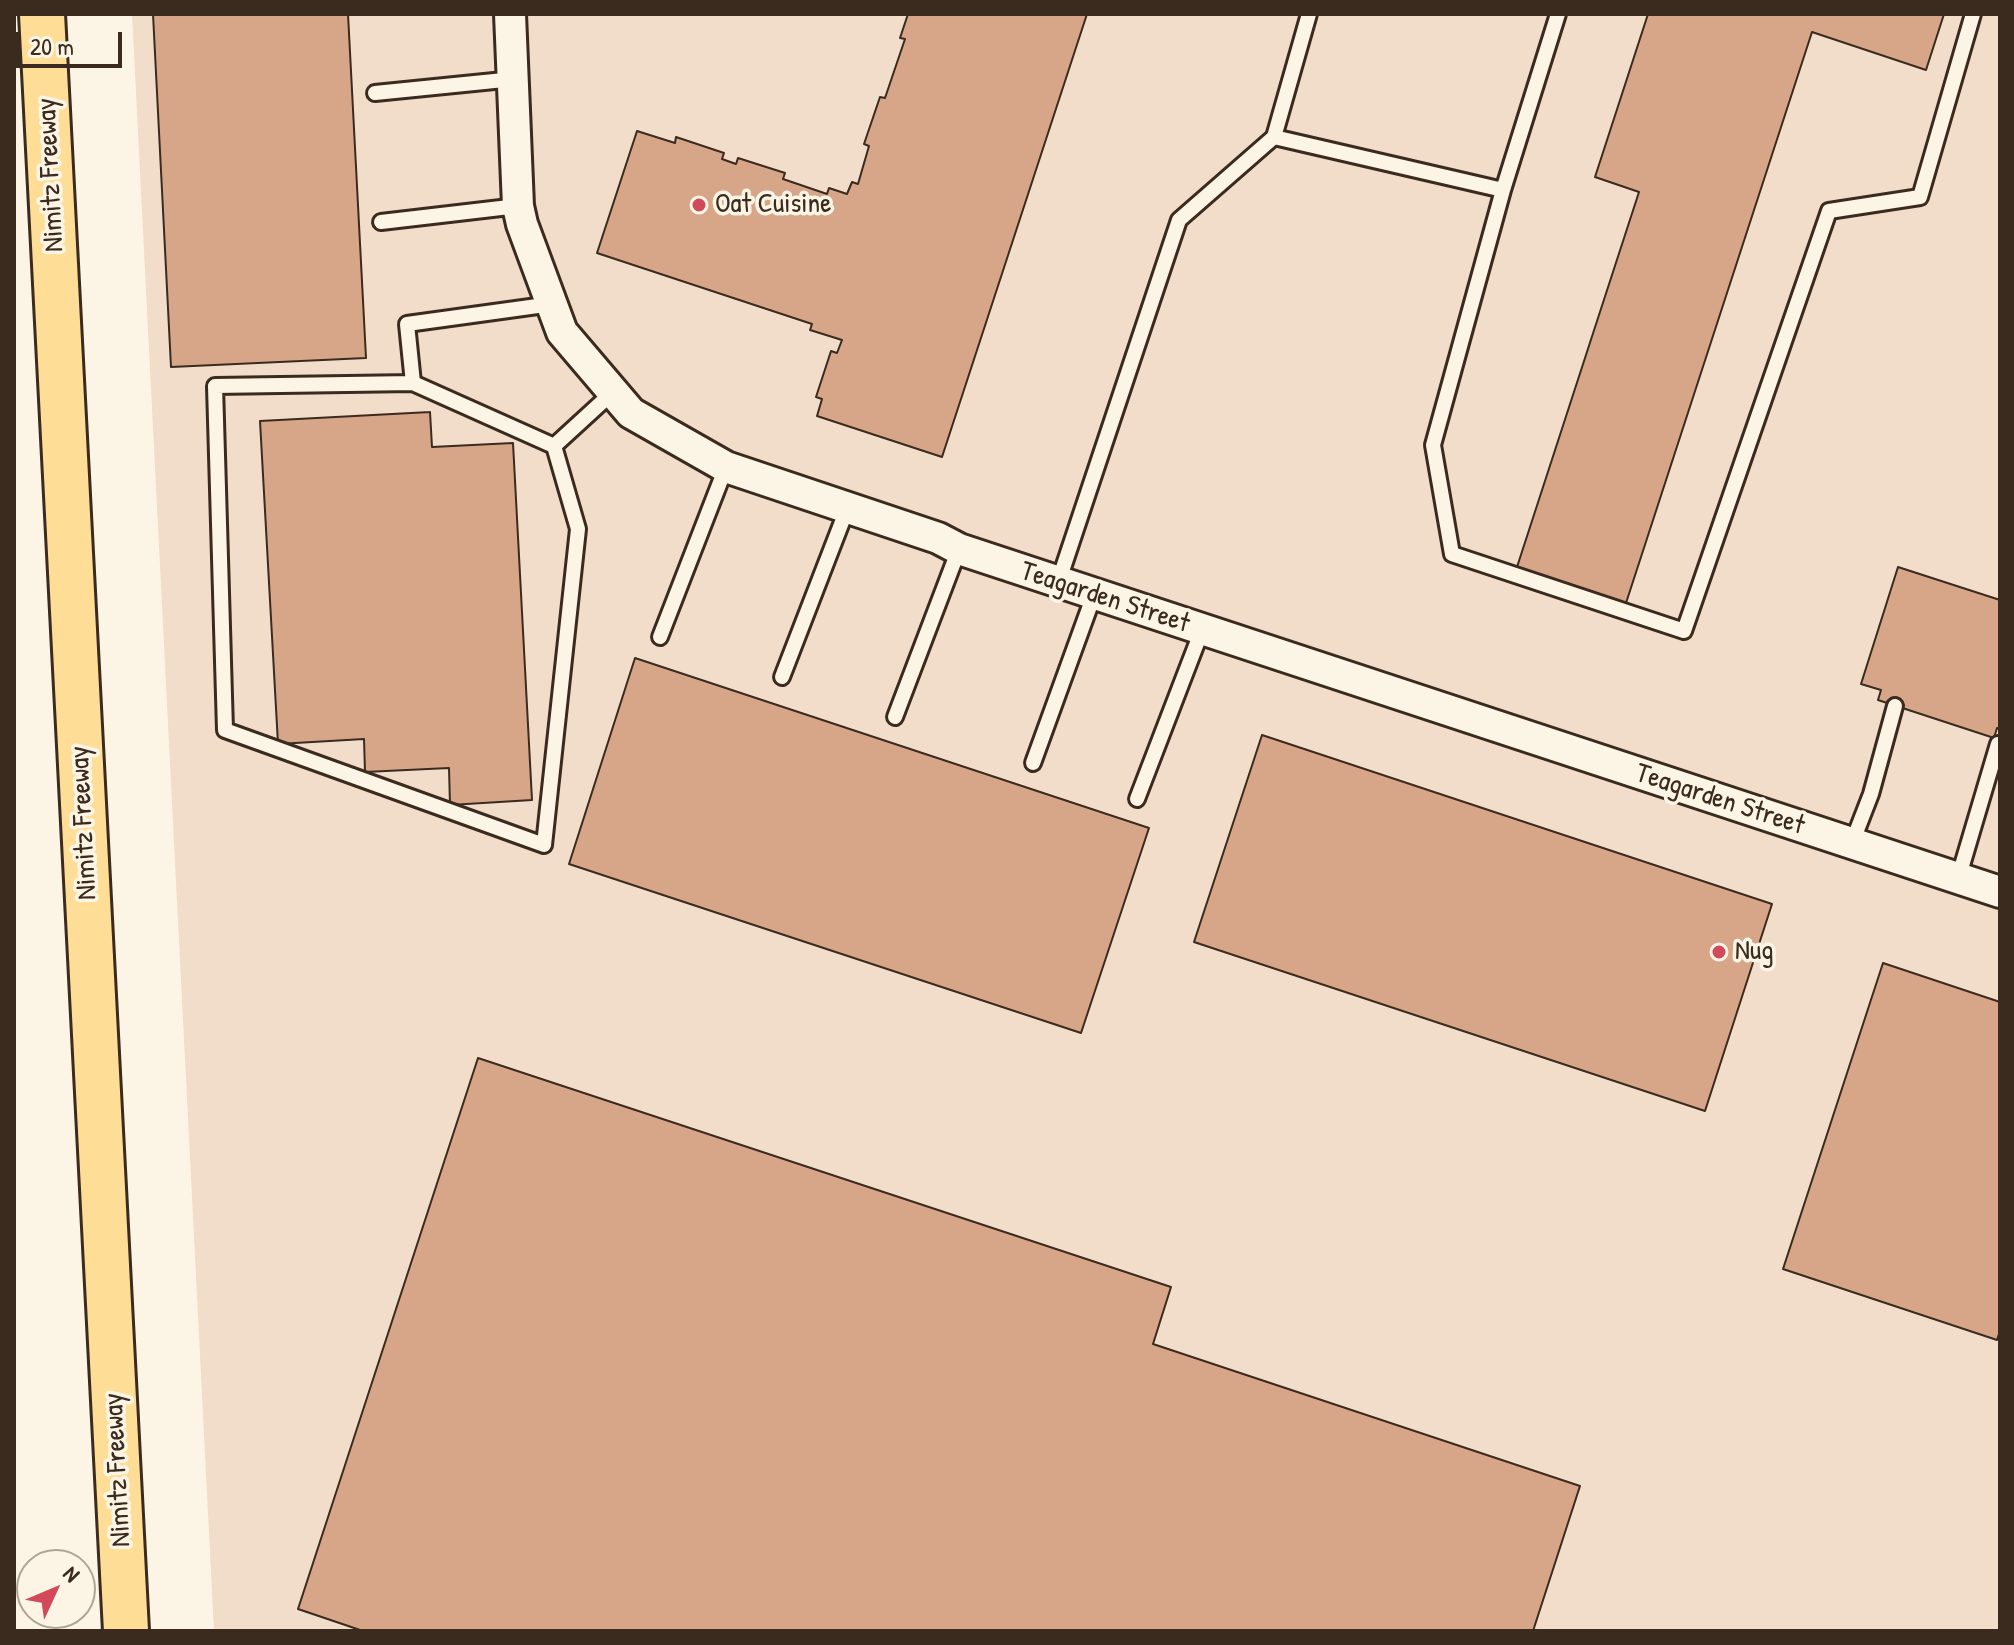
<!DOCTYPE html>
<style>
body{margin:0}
#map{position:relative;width:2014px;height:1645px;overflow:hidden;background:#fcf5e5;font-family:"Patrick Hand",sans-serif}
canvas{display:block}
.frame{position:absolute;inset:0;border:16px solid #3b2a1e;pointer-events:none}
.north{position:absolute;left:16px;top:1549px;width:80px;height:80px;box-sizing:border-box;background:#fcf5e5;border:2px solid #afa495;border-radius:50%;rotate:46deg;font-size:22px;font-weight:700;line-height:32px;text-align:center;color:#3b2a1e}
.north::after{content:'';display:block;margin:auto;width:28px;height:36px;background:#d1495b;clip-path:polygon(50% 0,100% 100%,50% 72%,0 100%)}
.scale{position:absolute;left:16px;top:32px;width:106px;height:36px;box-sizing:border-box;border:4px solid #3b2a1e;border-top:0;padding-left:10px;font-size:24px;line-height:28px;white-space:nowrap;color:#3b2a1e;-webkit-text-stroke:6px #fcf5e5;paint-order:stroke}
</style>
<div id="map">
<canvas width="2014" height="1645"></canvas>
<div class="frame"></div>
<div class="north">N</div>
<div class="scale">20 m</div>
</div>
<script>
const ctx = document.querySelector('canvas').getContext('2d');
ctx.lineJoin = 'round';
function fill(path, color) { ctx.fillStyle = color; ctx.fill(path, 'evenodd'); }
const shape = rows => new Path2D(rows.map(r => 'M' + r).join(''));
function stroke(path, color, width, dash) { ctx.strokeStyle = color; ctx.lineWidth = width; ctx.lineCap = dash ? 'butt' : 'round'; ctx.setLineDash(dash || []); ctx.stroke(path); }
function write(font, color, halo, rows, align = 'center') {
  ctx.font = font + ' "Patrick Hand",sans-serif'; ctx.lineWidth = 7; ctx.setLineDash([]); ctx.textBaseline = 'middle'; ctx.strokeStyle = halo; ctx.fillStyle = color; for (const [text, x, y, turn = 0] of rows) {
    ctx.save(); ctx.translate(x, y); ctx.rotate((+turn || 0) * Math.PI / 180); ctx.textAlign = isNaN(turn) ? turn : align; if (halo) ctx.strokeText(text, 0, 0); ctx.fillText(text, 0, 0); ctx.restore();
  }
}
fill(shape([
 [132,14,2000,14,2000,1631,214,1631]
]), '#f1ddc9');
const building = shape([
 [153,14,348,14,366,358,171,367,153,14],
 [908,14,1087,14,942,457,817,416,822,399,816,397,831,351,837,353,842,340,810,330,812,324,597,253,637,131,675,143,676,137,724,153,722,159,736,164,738,158,785,173,783,179,827,194,829,188,847,194,852,182,858,184,869,146,864,144,880,97,885,98,905,39,900,38,908,14],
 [1648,14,1944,14,1926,70,1812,32,1626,603,1517,567,1639,192,1595,177,1648,14],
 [430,412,432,447,513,443,532,800,450,805,449,768,365,772,364,739,278,744,260,421,430,412],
 [1898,567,2000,600,2000,729,1997,728,1994,738,1878,700,1881,690,1861,684,1898,567],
 [635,658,1149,828,1081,1033,569,864,635,658],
 [1262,735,1772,904,1705,1111,1194,942,1262,735],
 [1883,963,2000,1002,2000,1331,1997,1340,1783,1269,1883,963],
 [478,1058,1171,1287,1153,1344,1580,1486,1533,1631,363,1631,298,1609,478,1058]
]);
fill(building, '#d7a689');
stroke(building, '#3b2a1e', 2);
const lane = shape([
 [375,93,514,79],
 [1274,137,1503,190,1433,445,1452,554,1684,631,1829,211,1920,197,1973,14],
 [1503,190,1558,14],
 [381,222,518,206],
 [552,304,407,324,413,383,215,386,225,730,544,845,578,529,554,446,613,392],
 [413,383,554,446],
 [1058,583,1179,220,1274,137,1309,14],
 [660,637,726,467],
 [782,677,847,509],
 [895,717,959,549],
 [1033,763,1094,595],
 [1137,799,1202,630],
 [1852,843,1871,794,1895,706],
 [1958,879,1998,744]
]);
const street = shape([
 [510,14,518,206,522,224,562,332,631,413,726,467,938,538,959,549,2000,892]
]);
const highway = shape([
 [42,14,126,1631]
]);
stroke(lane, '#3b2a1e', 20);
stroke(street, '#3b2a1e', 36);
stroke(highway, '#3b2a1e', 50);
stroke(lane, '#fcf5e5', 14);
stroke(street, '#fcf5e5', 30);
stroke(highway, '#fedd96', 44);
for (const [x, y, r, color] of [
 [699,205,8,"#d1495b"],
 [1719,952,8,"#d1495b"]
]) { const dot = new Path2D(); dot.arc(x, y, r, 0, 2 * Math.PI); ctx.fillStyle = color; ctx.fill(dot); stroke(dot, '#fcf5e5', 3); }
write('28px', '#3b2a1e', '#fcf5e5', [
 ["Nimitz Freeway",51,175,-93],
 ["Teagarden Street",1105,598,18],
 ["Teagarden Street",1720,800,18],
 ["Nimitz Freeway",84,823,-93],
 ["Nimitz Freeway",118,1470,-93]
]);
write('28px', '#3b2a1e', '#fcf5e5', [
 ["Oat Cuisine",715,205],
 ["Nug",1735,952]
], 'left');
</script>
